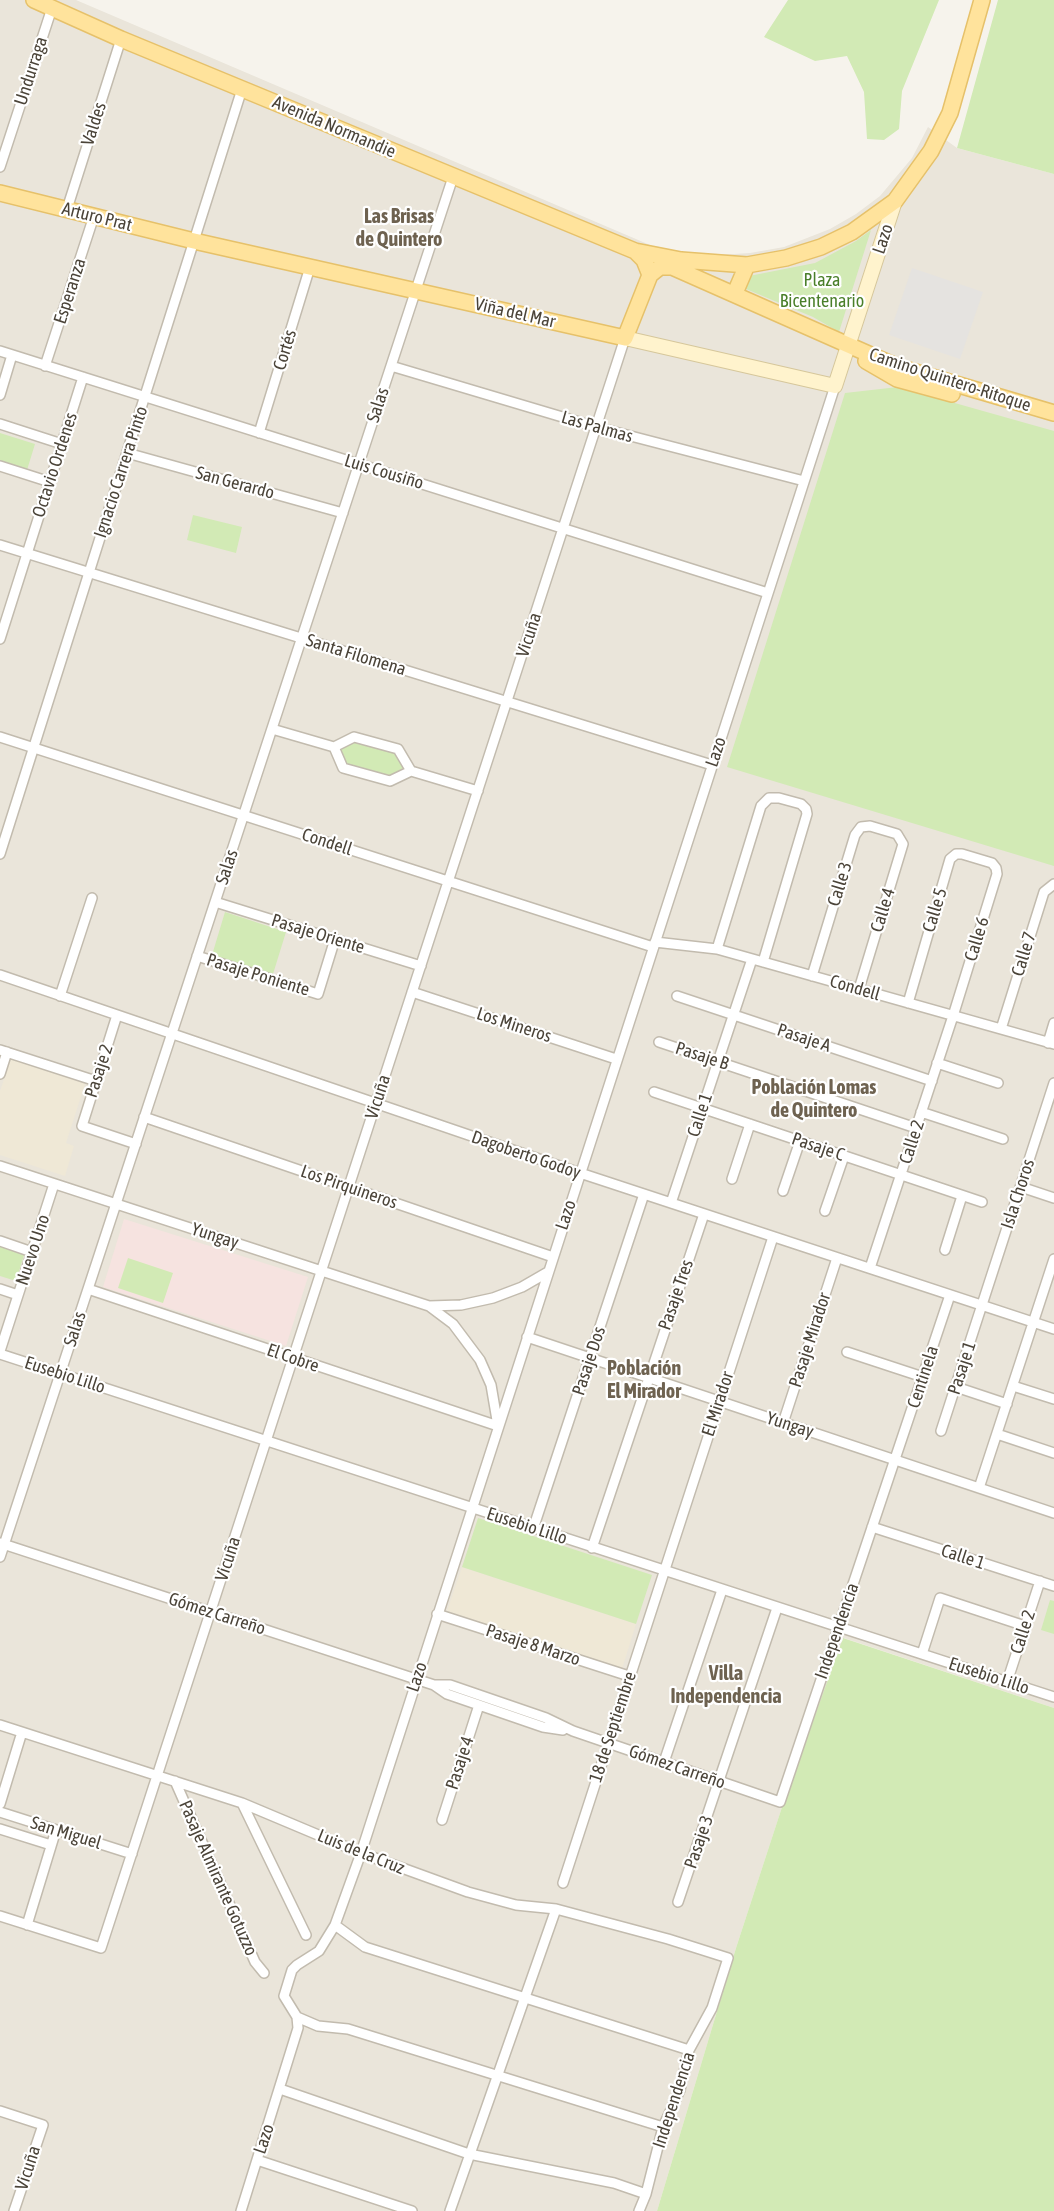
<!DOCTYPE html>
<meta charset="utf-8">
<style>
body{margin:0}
canvas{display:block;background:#f6f3ec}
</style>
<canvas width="1054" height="2211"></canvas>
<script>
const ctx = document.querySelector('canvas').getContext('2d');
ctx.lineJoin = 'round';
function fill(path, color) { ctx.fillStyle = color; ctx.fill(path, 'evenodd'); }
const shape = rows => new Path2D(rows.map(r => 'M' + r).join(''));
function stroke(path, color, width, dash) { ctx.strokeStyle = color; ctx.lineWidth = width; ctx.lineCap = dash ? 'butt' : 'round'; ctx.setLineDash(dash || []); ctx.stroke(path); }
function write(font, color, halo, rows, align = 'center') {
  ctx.font = font + ' "Asap Condensed",sans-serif'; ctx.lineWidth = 4.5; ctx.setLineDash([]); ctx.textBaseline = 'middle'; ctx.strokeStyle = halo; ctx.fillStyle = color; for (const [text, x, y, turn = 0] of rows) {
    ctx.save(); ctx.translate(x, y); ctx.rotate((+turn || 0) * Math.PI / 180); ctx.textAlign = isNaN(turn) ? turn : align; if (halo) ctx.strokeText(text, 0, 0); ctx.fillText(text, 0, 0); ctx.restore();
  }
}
fill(shape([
 [0,0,76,0,657,248,671,251,717,255,750,253,784,247,830,229,856,214,880,196,912,158,928,127,957,148,1054,174,1054,1708,844,1638,783,1804,736,1948,657,2211,0,2211]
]), '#eae5da');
fill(shape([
 [12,1056,86,1081,66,1143,74,1146,65,1176,0,1155,0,1091],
 [462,1567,636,1624,622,1669,447,1611]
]), '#efe8d6');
fill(shape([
 [124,1219,308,1277,286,1346,103,1287]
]), '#f6e3e0');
fill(shape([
 [788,0,939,0,902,91,899,129,884,140,867,139,864,92,847,56,815,61,764,37],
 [998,0,1054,0,1054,174,957,148],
 [871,230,839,332,813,317,746,289,749,276,815,263,856,241],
 [898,387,1054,431,1054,866,727,767,845,393],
 [0,433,35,444,27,470,0,461],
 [193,515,242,527,236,553,187,540],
 [354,741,397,753,405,767,387,778,346,765,340,748],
 [225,912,286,932,273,974,212,955],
 [0,1244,25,1252,16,1281,0,1276],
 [128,1258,173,1273,163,1303,118,1288],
 [478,1518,652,1575,636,1624,462,1567],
 [1050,1600,1054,1601,1054,1634,1041,1630],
 [843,1638,1054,1708,1054,2211,657,2211,736,1948,783,1804]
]), '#d2eab5');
fill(shape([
 [912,268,983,292,960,359,889,335]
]), '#e5e3e0');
const street = shape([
 [0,167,52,8],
 [67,209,121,39],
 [0,351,768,593],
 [45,366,94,216],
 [391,366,596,427,804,481],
 [0,395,12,355],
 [0,424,62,444],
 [259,433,310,267],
 [127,453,343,513],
 [0,466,50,482],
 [0,545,712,765],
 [0,639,83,377],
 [272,729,334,747,354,737,398,749,411,771],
 [0,737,653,947],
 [334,747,343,768,390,781,411,771,478,791],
 [0,854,242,89],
 [215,902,421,966],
 [655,942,717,949,1054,1044],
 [717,949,761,806,769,798,779,798,801,804,806,809,807,814,763,962],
 [197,956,318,994,335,939],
 [0,975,580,1173,1054,1329],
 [812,976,855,835,861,827,870,826,897,834,903,844,859,989],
 [412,992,616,1059],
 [60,996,92,898],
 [677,996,932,1081],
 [117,1015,82,1126,136,1144],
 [1001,1029,1044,892,1054,884],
 [659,1042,916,1128],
 [1048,1043,1054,1023],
 [0,1050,96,1081],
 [937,1063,998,1083],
 [0,1074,7,1052],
 [654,1092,982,1202],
 [921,1112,1003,1139],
 [144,1117,553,1257],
 [0,1166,429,1306,453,1324,480,1360,491,1385,498,1426,88,1289],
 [732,1179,750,1124],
 [1021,1187,1054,1198],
 [783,1191,800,1141],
 [671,1203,752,959],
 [825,1211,844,1156],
 [0,1241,32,1252],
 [945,1250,962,1196],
 [870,1268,953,1016,997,874,996,868,992,863,962,854,956,854,950,859,908,1003],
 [0,1289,18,1295],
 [429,1306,461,1305,493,1298,522,1287,548,1272],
 [527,1337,1054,1513],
 [0,1351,54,1184],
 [847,1352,923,1377],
 [0,1354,1054,1697],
 [1013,1386,1054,1399],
 [956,1387,1007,1404],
 [783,1423,837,1258],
 [941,1431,1054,1083],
 [997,1434,1054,1453],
 [979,1488,1054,1259],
 [872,1527,1054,1586],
 [533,1529,644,1194],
 [0,1543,434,1685,447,1694,543,1727,563,1730],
 [592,1548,704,1214],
 [0,1557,453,177],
 [437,1614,629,1676],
 [922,1654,940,1598,1025,1626],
 [1007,1682,1040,1581],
 [434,1685,450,1685,546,1718,573,1731,780,1802,950,1295],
 [0,1725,242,1803,361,1853,468,1892,516,1905,556,1909,668,1939,728,1958,712,2008,689,2050,680,2090,663,2127,646,2194,639,2211],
 [664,1762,722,1590],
 [175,1781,255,1962,264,1973],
 [242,1803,306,1935],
 [0,1804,22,1732],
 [0,1812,132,1854],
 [442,1820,479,1705],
 [0,1829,51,1845],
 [563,1883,773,1237],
 [678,1902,777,1608],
 [0,1916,101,1948,625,338],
 [27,1925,56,1830],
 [335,1925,365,1947,689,2050],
 [297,2017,318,2026,348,2029,663,2127],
 [280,2089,469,2154,614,2183,646,2194],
 [0,2111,43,2125,14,2211],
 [257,2160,412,2211],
 [241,2211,298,2028,297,2017,284,1996,292,1970,297,1965,319,1951,335,1925,361,1853,835,386],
 [450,2211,556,1909]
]);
const secondary = shape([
 [625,338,835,386,895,201]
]);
const primary = shape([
 [34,0,121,39,635,251,681,260,747,265,786,258,821,247,852,232,895,201,931,151,950,113,982,0],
 [0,193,194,241,625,338,650,275,644,260,635,251],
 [650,275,660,267,672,267,898,367,1054,413],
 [735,293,747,265],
 [866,361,897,379,952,394]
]);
stroke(street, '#c2bbae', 12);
stroke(secondary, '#d6c79b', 16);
stroke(primary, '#e6c16a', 18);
stroke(street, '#fff', 9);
stroke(secondary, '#fff3cd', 14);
stroke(primary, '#ffe39c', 15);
write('18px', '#4b4439', '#fff', [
 ["Undurraga",31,71,-72],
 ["Valdes",94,124,-72],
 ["Avenida Normandie",334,127,23],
 ["Arturo Prat",97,217,14],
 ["Lazo",883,239,-72],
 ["Esperanza",70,291,-72],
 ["Viña del Mar",515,313,13],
 ["Cortés",285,350,-73],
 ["Camino Quintero-Ritoque",950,380,18],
 ["Salas",378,405,-72],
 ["Las Palmas",597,427,16],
 ["Octavio Ordenes",55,465,-72],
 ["Ignacio Carrera Pinto",121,472,-72],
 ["Luis Cousiño",384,472,17],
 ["San Gerardo",235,483,15],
 ["Vicuña",529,635,-72],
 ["Santa Filomena",356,655,17],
 ["Lazo",716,752,-72],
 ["Condell",327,842,18],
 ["Salas",227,867,-72],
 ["Calle 3",840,884,-73],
 ["Calle 4",883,910,-73],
 ["Calle 5",935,910,-73],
 ["Pasaje Oriente",318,934,17],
 ["Calle 6",977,939,-73],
 ["Calle 7",1024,954,-73],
 ["Pasaje Poniente",258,975,17],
 ["Condell",855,988,16],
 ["Los Mineros",514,1025,18],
 ["Pasaje A",804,1038,18],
 ["Pasaje B",702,1056,18],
 ["Pasaje 2",99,1071,-72],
 ["Vicuña",378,1097,-72],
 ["Calle 1",700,1115,-72],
 ["Calle 2",912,1142,-72],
 ["Pasaje C",818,1147,19],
 ["Dagoberto Godoy",526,1155,19],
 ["Los Pirquineros",349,1187,19],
 ["Isla Choros",1018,1194,-72],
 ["Lazo",566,1215,-72],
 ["Yungay",215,1236,18],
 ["Nuevo Uno",33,1250,-72],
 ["Pasaje Tres",676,1295,-71],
 ["Salas",75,1329,-72],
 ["Pasaje Mirador",810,1340,-72],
 ["El Cobre",293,1358,19],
 ["Pasaje Dos",589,1361,-72],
 ["Pasaje 1",962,1368,-72],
 ["Eusebio Lillo",65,1375,18],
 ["Centinela",923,1377,-72],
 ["El Mirador",718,1404,-72],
 ["Yungay",790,1425,18],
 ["Eusebio Lillo",527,1526,18],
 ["Calle 1",963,1557,18],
 ["Vicuña",228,1559,-72],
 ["Gómez Carreño",217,1614,18],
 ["Independencia",837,1631,-71],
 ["Calle 2",1023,1632,-72],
 ["Pasaje 8 Marzo",533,1645,18],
 ["Eusebio Lillo",989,1676,18],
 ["Lazo",417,1677,-72],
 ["18 de Septiembre",613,1727,-72],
 ["Pasaje 4",460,1763,-72],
 ["Gómez Carreño",677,1767,19],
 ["San Miguel",66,1833,17],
 ["Pasaje 3",699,1842,-71],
 ["Luis de la Cruz",361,1852,22],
 ["Pasaje Almirante Gotuzzo",218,1878,66],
 ["Independencia",674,2100,-72],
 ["Lazo",264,2139,-72],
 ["Vicuña",28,2168,-72]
]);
write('18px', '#4a7f2a', '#fff', [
 ["Plaza",822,280],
 ["Bicentenario",822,301]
]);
write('bold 20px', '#6e6250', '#fff', [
 ["Las Brisas",399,217],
 ["de Quintero",399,240],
 ["Población Lomas",814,1088],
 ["de Quintero",814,1111],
 ["Población",644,1369],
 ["El Mirador",644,1392],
 ["Villa",726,1674],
 ["Independencia",726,1697]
]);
</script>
